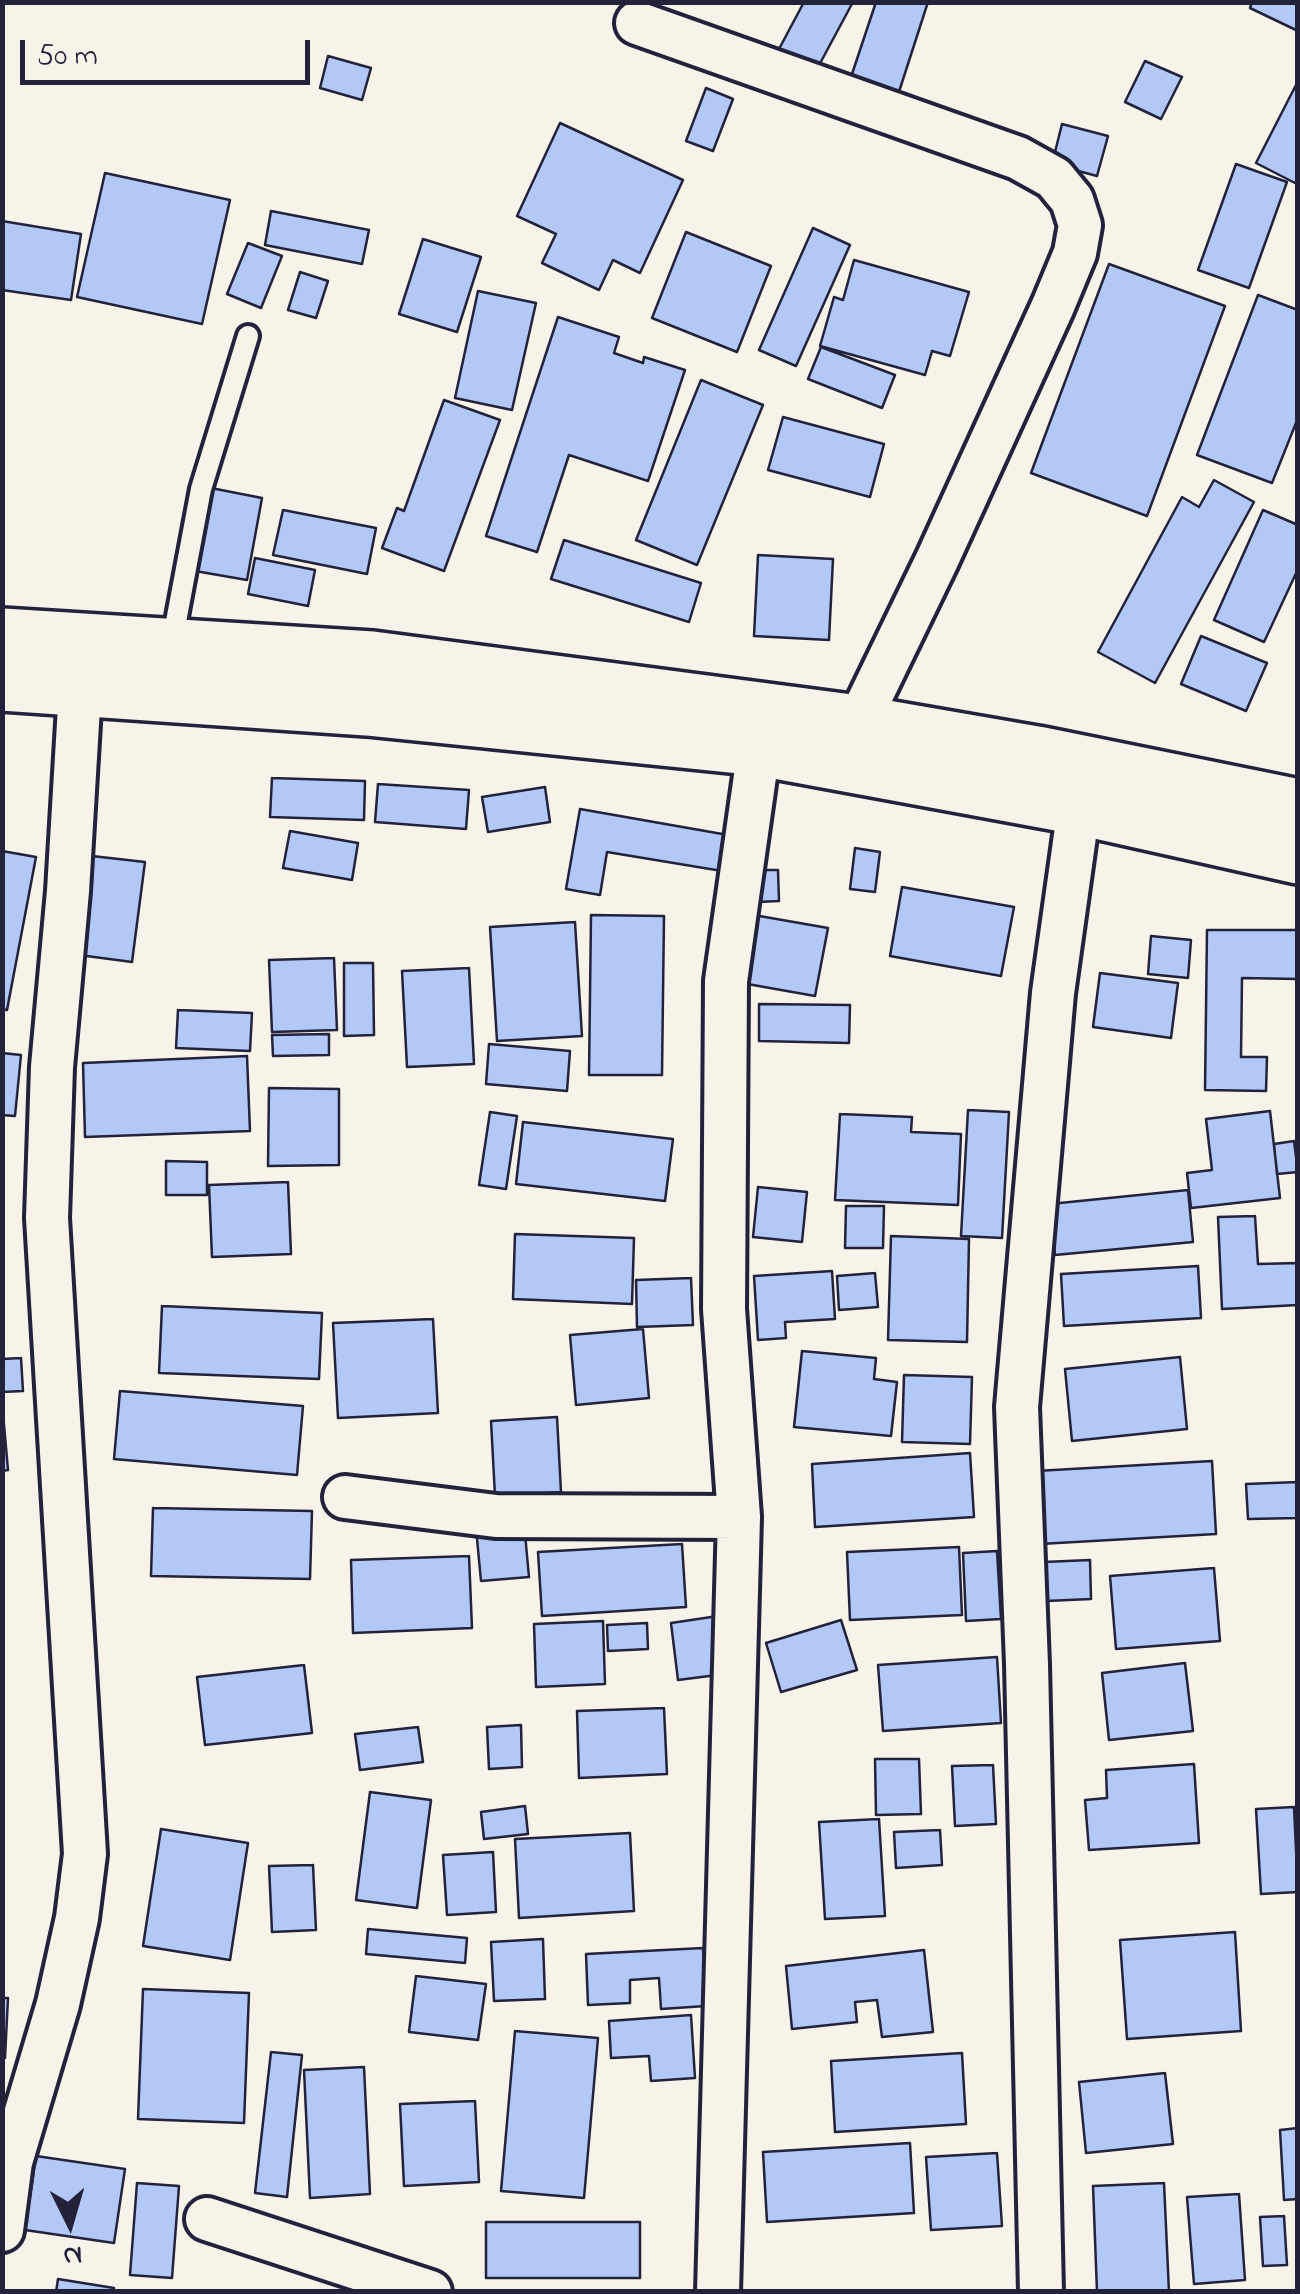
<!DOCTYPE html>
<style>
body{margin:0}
#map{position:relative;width:1300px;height:2294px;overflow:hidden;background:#f7f3e8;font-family:"Indie Flower",sans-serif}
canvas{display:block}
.frame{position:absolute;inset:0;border:5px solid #22223b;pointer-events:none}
.north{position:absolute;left:20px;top:2174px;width:100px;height:100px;-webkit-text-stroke:8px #f7f3e8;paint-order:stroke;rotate:175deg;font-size:28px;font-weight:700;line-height:40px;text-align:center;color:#22223b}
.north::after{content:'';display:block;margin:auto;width:35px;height:45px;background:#22223b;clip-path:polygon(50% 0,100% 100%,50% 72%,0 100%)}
.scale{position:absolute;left:20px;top:40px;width:290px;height:45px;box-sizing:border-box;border:5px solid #22223b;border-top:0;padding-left:12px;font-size:30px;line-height:35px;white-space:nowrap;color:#22223b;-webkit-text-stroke:8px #f7f3e8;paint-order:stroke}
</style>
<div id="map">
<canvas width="1300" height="2294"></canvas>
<div class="frame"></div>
<div class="north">N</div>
<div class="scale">50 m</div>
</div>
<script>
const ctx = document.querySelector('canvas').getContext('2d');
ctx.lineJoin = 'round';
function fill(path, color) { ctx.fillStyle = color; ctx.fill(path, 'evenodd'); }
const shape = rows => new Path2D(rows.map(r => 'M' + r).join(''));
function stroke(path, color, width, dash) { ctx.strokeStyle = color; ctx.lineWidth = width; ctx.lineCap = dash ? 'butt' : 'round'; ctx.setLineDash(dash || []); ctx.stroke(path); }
const building = shape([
 [804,2,853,2,817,69,779,49,804,2],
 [876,2,928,2,897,98,849,83,876,2],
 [1252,2,1298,2,1298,31,1250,8,1252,2],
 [328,56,371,68,362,100,320,88,328,56],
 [1145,61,1182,77,1161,119,1125,102,1145,61],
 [1297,83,1298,178,1295,183,1256,163,1297,83],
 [706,88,733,99,713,151,686,141,706,88],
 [560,123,683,180,640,273,613,260,599,290,542,263,556,234,517,216,560,123],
 [1062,124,1108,136,1097,176,1052,164,1062,124],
 [1236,164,1287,182,1249,288,1198,270,1236,164],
 [105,173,230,200,202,324,77,297,105,173],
 [271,211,369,230,362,264,265,245,271,211],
 [2,221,81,234,71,300,2,290,2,221],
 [813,228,850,245,796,366,759,350,813,228],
 [686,232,771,266,737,352,652,318,686,232],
 [423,239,481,257,457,332,399,314,423,239],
 [248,243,282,256,261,308,227,294,248,243],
 [854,260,969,292,950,356,932,351,925,375,820,346,834,297,843,300,854,260],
 [1109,264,1225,306,1147,516,1031,473,1109,264],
 [300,272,328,281,316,318,288,310,300,272],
 [478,291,536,303,512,410,455,398,478,291],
 [1258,295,1298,310,1298,418,1272,483,1197,455,1258,295],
 [558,317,619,337,614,353,643,363,644,357,685,370,648,481,569,455,537,552,486,536,558,317],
 [821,347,895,375,882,408,808,379,821,347],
 [701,380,763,405,697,565,636,540,701,380],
 [444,400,500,420,444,571,382,548,397,508,404,511,444,400],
 [783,417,884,444,870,497,768,470,783,417],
 [1214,480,1254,502,1155,683,1098,652,1182,497,1199,507,1214,480],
 [211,488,262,498,247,580,195,571,211,488],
 [283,510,376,528,367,574,273,555,283,510],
 [1263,510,1298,525,1298,569,1264,642,1214,620,1263,510],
 [564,540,701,583,689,622,551,579,564,540],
 [758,555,833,559,829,640,754,636,758,555],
 [255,558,315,570,308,606,248,594,255,558],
 [1201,636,1267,663,1246,711,1181,684,1201,636],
 [272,778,365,781,364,820,270,817,272,778],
 [378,784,469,790,466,829,375,822,378,784],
 [545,787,550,822,488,832,482,797,545,787],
 [580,809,728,835,722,871,607,852,600,895,566,889,580,809],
 [290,831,358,843,352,880,283,868,290,831],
 [855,848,880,852,875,892,850,889,855,848],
 [2,851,36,857,7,1010,2,1009,2,851],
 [92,856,145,862,132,962,79,955,92,856],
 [757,870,778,870,779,901,757,902,757,870],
 [902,887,1014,907,1001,976,890,956,902,887],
 [748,914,828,928,815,996,736,982,748,914],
 [591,915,664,916,662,1075,589,1075,591,915],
 [575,922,582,1036,497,1041,490,927,575,922],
 [1207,930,1298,930,1298,979,1242,978,1241,1057,1267,1057,1266,1091,1205,1090,1207,930],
 [1151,936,1191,940,1188,978,1148,974,1151,936],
 [334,958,337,1030,272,1032,269,960,334,958],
 [344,963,373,963,374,1035,344,1036,344,963],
 [469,968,474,1064,407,1067,402,971,469,968],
 [1100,973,1178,983,1171,1038,1093,1027,1100,973],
 [759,1004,850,1005,849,1043,759,1041,759,1004],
 [178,1010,252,1013,250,1051,176,1048,178,1010],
 [329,1034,329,1055,273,1056,272,1035,329,1034],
 [489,1044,570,1051,567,1091,486,1084,489,1044],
 [2,1053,21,1055,15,1116,2,1115,2,1053],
 [247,1056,250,1131,85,1137,83,1063,247,1056],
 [269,1088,339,1089,339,1165,268,1166,269,1088],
 [968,1110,1009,1112,1002,1238,961,1236,968,1110],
 [1270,1111,1280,1198,1191,1208,1187,1173,1212,1170,1206,1119,1270,1111],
 [490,1112,517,1116,506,1189,479,1185,490,1112],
 [840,1114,912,1117,911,1132,961,1134,958,1205,835,1200,840,1114],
 [523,1122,673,1139,665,1201,516,1184,523,1122],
 [1294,1141,1298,1172,1277,1174,1274,1144,1294,1141],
 [166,1161,207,1162,207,1195,166,1195,166,1161],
 [288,1182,291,1254,212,1257,209,1185,288,1182],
 [758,1187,807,1192,802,1242,753,1237,758,1187],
 [1188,1190,1193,1242,1055,1255,1050,1204,1188,1190],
 [846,1206,884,1206,883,1248,845,1248,846,1206],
 [1255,1216,1258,1264,1298,1263,1298,1305,1222,1309,1218,1217,1255,1216],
 [515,1234,634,1238,632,1304,513,1299,515,1234],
 [891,1236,969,1239,967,1342,888,1340,891,1236],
 [1198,1266,1201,1318,1064,1326,1061,1274,1198,1266],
 [832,1271,835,1319,785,1322,786,1338,758,1340,754,1276,832,1271],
 [875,1273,878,1307,839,1310,837,1276,875,1273],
 [691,1278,693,1325,637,1327,636,1280,691,1278],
 [162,1306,322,1313,319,1379,159,1373,162,1306],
 [433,1319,438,1413,338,1418,333,1323,433,1319],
 [643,1329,649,1398,576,1405,570,1335,643,1329],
 [802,1351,876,1358,874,1379,897,1382,891,1436,794,1427,802,1351],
 [1180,1357,1187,1429,1072,1441,1065,1369,1180,1357],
 [21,1358,23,1391,2,1392,2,1359,21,1358],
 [904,1375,972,1377,970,1444,902,1442,904,1375],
 [120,1391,303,1406,297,1475,114,1459,120,1391],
 [2,1402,8,1470,2,1471,2,1402],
 [557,1417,561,1492,495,1496,491,1421,557,1417],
 [970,1453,974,1517,815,1527,812,1464,970,1453],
 [1212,1461,1216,1534,1040,1544,1036,1471,1212,1461],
 [1298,1482,1298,1518,1248,1519,1246,1484,1298,1482],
 [153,1508,312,1511,310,1579,151,1576,153,1508],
 [524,1523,529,1577,481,1581,476,1528,524,1523],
 [682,1544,686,1607,542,1616,538,1552,682,1544],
 [959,1547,962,1615,850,1620,847,1552,959,1547],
 [997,1551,1001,1619,966,1621,963,1553,997,1551],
 [469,1556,472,1628,353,1633,351,1560,469,1556],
 [1090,1560,1091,1599,1046,1601,1044,1562,1090,1560],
 [1214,1568,1220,1641,1116,1649,1110,1576,1214,1568],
 [718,1616,725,1674,678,1680,671,1623,718,1616],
 [841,1620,857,1670,781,1692,766,1643,841,1620],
 [603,1621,605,1684,536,1687,534,1624,603,1621],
 [647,1623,648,1649,608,1651,607,1625,647,1623],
 [997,1657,1001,1723,883,1731,878,1665,997,1657],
 [1185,1663,1193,1731,1109,1740,1102,1673,1185,1663],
 [304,1665,312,1733,205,1745,197,1677,304,1665],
 [664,1708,667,1774,579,1778,577,1711,664,1708],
 [521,1725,522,1767,489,1769,487,1727,521,1725],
 [418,1727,423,1762,360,1770,355,1734,418,1727],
 [875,1759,919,1759,921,1814,876,1815,875,1759],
 [1194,1764,1199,1843,1089,1850,1085,1800,1107,1798,1106,1770,1194,1764],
 [993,1765,996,1824,955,1826,952,1766,993,1765],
 [370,1792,431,1800,417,1908,356,1900,370,1792],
 [525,1806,528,1834,484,1839,481,1812,525,1806],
 [1294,1807,1298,1892,1261,1894,1256,1809,1294,1807],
 [879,1819,885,1916,825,1919,819,1822,879,1819],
 [161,1829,248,1843,230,1960,143,1946,161,1829],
 [940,1830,942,1865,896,1868,894,1832,940,1830],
 [630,1833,634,1911,519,1918,515,1839,630,1833],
 [493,1852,496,1912,447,1915,443,1855,493,1852],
 [313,1865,316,1930,272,1932,269,1866,313,1865],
 [368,1929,467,1938,465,1963,366,1954,368,1929],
 [1235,1932,1241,2031,1127,2039,1120,1940,1235,1932],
 [543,1939,545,1999,494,2001,491,1942,543,1939],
 [703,1948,706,2006,661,2009,659,1978,630,1980,630,2003,588,2005,586,1954,703,1948],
 [924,1950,933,2032,882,2037,877,2000,855,2002,857,2022,792,2029,786,1966,924,1950],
 [416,1976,486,1984,478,2040,409,2032,416,1976],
 [143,1989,249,1993,244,2123,138,2119,143,1989],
 [2,1998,8,1998,5,2058,2,2058,2,1998],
 [691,2015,695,2078,651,2081,649,2056,611,2058,609,2021,691,2015],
 [515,2031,598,2038,584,2198,501,2191,515,2031],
 [271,2052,302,2055,287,2197,255,2193,271,2052],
 [962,2053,966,2124,835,2132,831,2061,962,2053],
 [364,2067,370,2194,310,2198,304,2070,364,2067],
 [1165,2073,1173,2144,1086,2153,1079,2082,1165,2073],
 [475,2101,479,2182,404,2186,400,2104,475,2101],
 [1298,2128,1298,2199,1284,2200,1280,2130,1298,2128],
 [910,2143,914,2213,767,2222,763,2152,910,2143],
 [997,2153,1002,2226,931,2230,926,2157,997,2153],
 [36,2156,125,2169,114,2243,25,2230,36,2156],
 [137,2183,179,2186,172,2278,130,2275,137,2183],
 [1164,2183,1169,2292,1097,2292,1093,2186,1164,2183],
 [1239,2194,1245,2280,1194,2284,1187,2197,1239,2194],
 [1284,2216,1287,2265,1263,2266,1260,2217,1284,2216],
 [486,2222,640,2222,640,2278,486,2278,486,2222],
 [58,2279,114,2288,113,2292,56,2292,58,2279]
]);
fill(building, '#b2c9f7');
stroke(building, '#22223b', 2.5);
const lane = shape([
 [172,643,201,489,248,336]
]);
const street = shape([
 [637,23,1018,158,1054,178,1072,200,1080,225,1075,253,1053,306,937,560,858,723],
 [345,1497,496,1516,739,1517],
 [207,2219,430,2292],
 [2,2230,11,2162,58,2004,77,1918,85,1854,47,1218,52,1067,68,891,80,690],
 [718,2292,739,1517,724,1309,726,981,759,748],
 [1041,2292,1027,1664,1017,1407,1053,993,1079,807]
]);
const secondary = shape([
 [2,636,372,659,858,723,1037,754,1298,807],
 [2,683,367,708,759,748,1079,807,1298,856]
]);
stroke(lane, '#22223b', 28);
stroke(street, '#22223b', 50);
stroke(secondary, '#22223b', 62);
stroke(lane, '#f7f3e8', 20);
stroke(street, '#f7f3e8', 42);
stroke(secondary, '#f7f3e8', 55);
</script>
